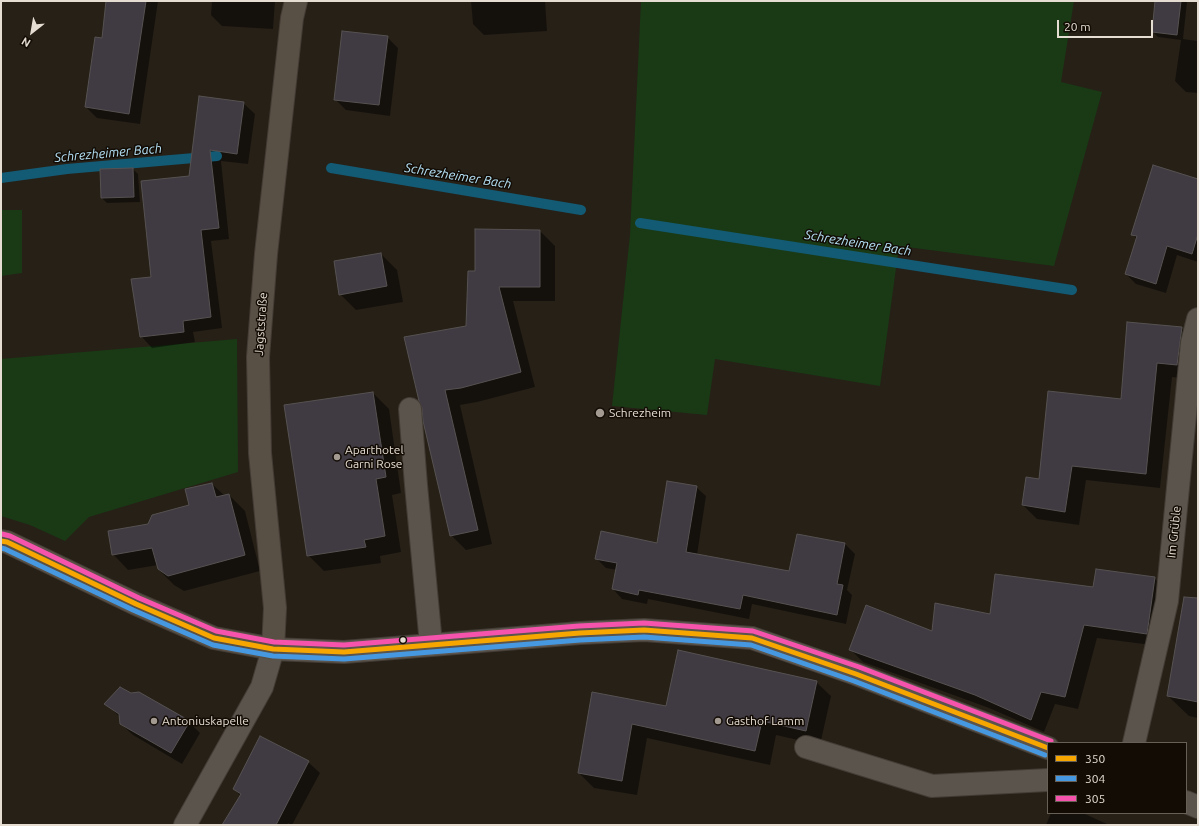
<!DOCTYPE html>
<meta charset="utf-8">
<style>
body{margin:0}
#map{position:relative;width:1199px;height:826px;overflow:hidden;background:#272017;font-family:Ubuntu,sans-serif}
canvas{display:block}
.frame{position:absolute;inset:0;border:2px solid #e6ddd2;pointer-events:none}
.legend{position:absolute;left:1047px;top:742px;width:140px;height:72px;box-sizing:border-box;background:#120c05;border:1px solid #676057;margin:0;padding:5px 7px;list-style:none;font-size:12px;color:#e6ddd2}
.legend li{display:flex;align-items:center;gap:8px;height:20px}
.legend b{width:20px;border:1px solid #676057}
.north{position:absolute;left:12px;top:12px;width:40px;height:40px;-webkit-text-stroke:3px #120c05;paint-order:stroke;rotate:211deg;font-size:11px;font-weight:700;line-height:16px;text-align:center;color:#e6ddd2}
.north::after{content:'';display:block;margin:auto;width:14px;height:18px;background:#e6ddd2;clip-path:polygon(50% 0,100% 100%,50% 72%,0 100%)}
.scale{position:absolute;left:1057px;top:20px;width:96px;height:18px;box-sizing:border-box;border:2px solid #e6ddd2;border-top:0;padding-left:5px;font-size:12px;line-height:14px;white-space:nowrap;color:#e6ddd2;-webkit-text-stroke:3px #120c05;paint-order:stroke}
</style>
<div id="map">
<canvas width="1199" height="826"></canvas>
<div class="frame"></div>
<ul class="legend">
<li><b style="height:5px;background:#f7a600"></b>350</li>
<li><b style="height:5px;background:#4699e1"></b>304</li>
<li><b style="height:5px;background:#f653ac"></b>305</li>
</ul>
<div class="north">N</div>
<div class="scale">20 m</div>
</div>
<script>
const ctx = document.querySelector('canvas').getContext('2d');
ctx.lineJoin = 'round';
function fill(path, color) { ctx.fillStyle = color; ctx.fill(path, 'evenodd'); }
const shape = rows => new Path2D(rows.map(r => 'M' + r).join(''));
function stroke(path, color, width, dash) { ctx.strokeStyle = color; ctx.lineWidth = width; ctx.lineCap = dash ? 'butt' : 'round'; ctx.setLineDash(dash || []); ctx.stroke(path); }
function write(font, color, halo, rows, align = 'center') {
  ctx.font = font + ' Ubuntu,sans-serif'; ctx.lineWidth = 3; ctx.setLineDash([]); ctx.textBaseline = 'middle'; ctx.strokeStyle = halo; ctx.fillStyle = color; for (const [text, x, y, turn = 0] of rows) {
    ctx.save(); ctx.translate(x, y); ctx.rotate((+turn || 0) * Math.PI / 180); ctx.textAlign = isNaN(turn) ? turn : align; if (halo) ctx.strokeText(text, 0, 0); ctx.fillText(text, 0, 0); ctx.restore();
  }
}
fill(shape([
 [641,1,1074,1,1061,82,1102,92,1054,266,899,246,880,386,715,359,707,415,612,406,630,235],
 [1,210,22,210,22,273,1,276],
 [237,339,238,472,89,517,65,541,30,525,1,516,1,359]
]), '#193a15');
fill(shape([
 [107,1,158,1,140,124,97,118,86,107,103,39],
 [212,1,275,1,273,29,222,26,211,15],
 [471,1,545,1,547,31,484,35,473,24],
 [1156,1,1187,2,1183,39,1198,41,1198,93,1186,92,1175,81,1181,40,1158,37,1153,32],
 [387,37,398,48,390,116,346,110,335,99],
 [243,103,255,114,248,164,221,161,229,239,211,241,222,328,193,332,195,342,152,348,141,336,152,278,190,177],
 [133,169,138,174,140,202,107,203,102,198],
 [1198,181,1198,262,1177,255,1166,293,1136,284,1126,274,1137,239,1132,234],
 [476,230,540,231,555,246,555,301,513,301,535,387,477,402,460,405,492,544,466,550,451,535,424,420,467,327,476,272],
 [381,254,397,270,403,302,356,310,340,294],
 [1181,328,1196,342,1191,379,1172,377,1160,488,1086,480,1079,525,1037,519,1023,505,1040,480,1122,400],
 [373,393,389,409,401,493,392,495,401,552,380,556,381,563,324,571,308,555],
 [212,484,225,496,229,495,245,511,260,571,184,591,174,585,158,569,158,565,128,570,113,554,149,525,190,506],
 [696,487,706,496,697,555,790,572,798,535,845,544,855,554,847,590,852,595,846,624,752,604,749,619,648,599,647,604,622,599,613,589,617,570,606,568,596,558,658,544],
 [1154,578,1167,591,1159,646,1097,638,1078,709,1055,704,1044,732,989,708,863,662,850,649,932,632,991,615,1094,588],
 [1198,646,1198,718,1189,716,1168,696],
 [816,682,831,696,820,745,776,735,770,765,647,738,637,795,594,788,579,773,592,694,667,707],
 [106,704,189,722,200,733,182,764,133,735,121,724,121,718],
 [308,762,320,773,292,825,288,823,287,825,223,825,241,796,234,789],
 [1051,813,1083,813,1109,825,1046,825]
]), '#0007');
stroke(shape([
 [331,168,581,210],
 [1,178,67,169,217,156],
 [640,223,1072,290]
]), '#135a74', 10);
const building = shape([
 [106,1,146,1,129,114,85,107,95,37,102,38,106,1],
 [1155,1,1181,1,1177,35,1152,32,1155,1],
 [342,31,388,36,379,105,334,100,342,31],
 [199,96,244,102,237,154,210,150,219,228,201,230,211,317,183,321,184,332,140,337,131,279,151,277,141,181,189,176,199,96],
 [1153,165,1198,179,1198,234,1192,254,1167,246,1156,284,1125,274,1137,236,1131,235,1153,165],
 [133,168,134,197,101,198,100,169,133,168],
 [475,229,540,230,540,287,499,287,521,372,461,388,445,390,478,530,450,536,423,421,422,408,419,401,404,337,466,326,468,271,475,271,475,229],
 [381,253,387,286,339,295,334,261,381,253],
 [1127,322,1182,327,1177,365,1157,363,1146,474,1072,466,1065,512,1022,505,1026,477,1039,479,1048,391,1121,399,1127,322],
 [373,392,386,477,376,479,385,536,364,540,366,547,307,556,284,405,373,392],
 [667,481,697,486,686,552,789,571,797,534,845,543,837,584,843,585,837,615,743,595,740,609,639,590,638,595,612,589,617,563,595,559,601,531,657,543,667,481],
 [212,483,216,497,229,494,245,555,168,576,158,569,152,548,112,555,108,531,148,524,152,515,189,505,185,489,212,483],
 [1096,569,1155,577,1147,634,1084,625,1065,697,1041,692,1031,720,975,695,849,650,866,605,932,631,935,603,990,614,995,574,1093,587,1096,569],
 [1184,597,1198,598,1198,702,1167,696,1184,597],
 [678,650,817,681,806,731,762,721,755,751,632,724,622,781,578,773,592,692,666,706,678,650],
 [120,687,131,693,139,692,190,721,171,753,120,724,119,714,104,704,120,687],
 [260,736,309,761,276,825,222,825,241,794,233,789,260,736]
]);
fill(building, '#403a42');
stroke(building, '#565252', 1);
const minor = shape([
 [410,409,416,485,431,644],
 [1134,743,1167,601,1192,343,1198,319],
 [806,747,932,786,1048,780],
 [1186,802,1198,807],
 [185,825,262,687,273,649,344,652,580,633,644,630,752,638,856,674,1048,748]
]);
const major = shape([
 [1,541,7,542,136,604,214,638,273,649,275,608,260,453,258,357,266,254,292,18,296,1]
]);
stroke(minor, '#433c35', 24);
stroke(major, '#433c35', 24);
stroke(minor, '#5a544d', 22);
stroke(major, '#595045', 22);
stroke(shape([
 [1,541,7,542,136,604,214,638,273,649,344,652,580,633,644,630,752,638,856,674,1048,748]
]), '#f7a600', 5);
stroke(shape([
 [1,548,5,549,133,610,213,645,273,656,344,659,580,640,644,637,751,645,854,681,1045,755]
]), '#4699e1', 5);
stroke(shape([
 [2,534,10,536,139,598,216,631,274,642,344,645,579,626,644,623,753,631,859,667,1051,741]
]), '#f653ac', 5);
for (const [x, y, r, color] of [
 [600,413,5,"#a39b91"],
 [337,457,4,"#a39b91"],
 [403,640,3.5,"#e6ddd2"],
 [154,721,4,"#a39b91"],
 [718,721,4,"#a39b91"]
]) { const dot = new Path2D(); dot.arc(x, y, r, 0, 2 * Math.PI); ctx.fillStyle = color; ctx.fill(dot); stroke(dot, '#120c05', 1.5); }
write('12px', '#e6ddd2', '#120c05', [
 ["Jagststraße",261,324,-86],
 ["Im Grüble",1174,532,-84]
]);
write('12px', '#e6ddd2', '#120c05', [
 ["Schrezheim",609,413],
 ["Aparthotel",345,450],
 ["Garni Rose",345,464],
 ["Antoniuskapelle",162,721],
 ["Gasthof Lamm",726,721]
], 'left');
write('italic 13px', '#b5e1f6', '#120c05', [
 ["Schrezheimer Bach",108,153,-5],
 ["Schrezheimer Bach",458,176,9],
 ["Schrezheimer Bach",858,243,9]
]);
</script>
